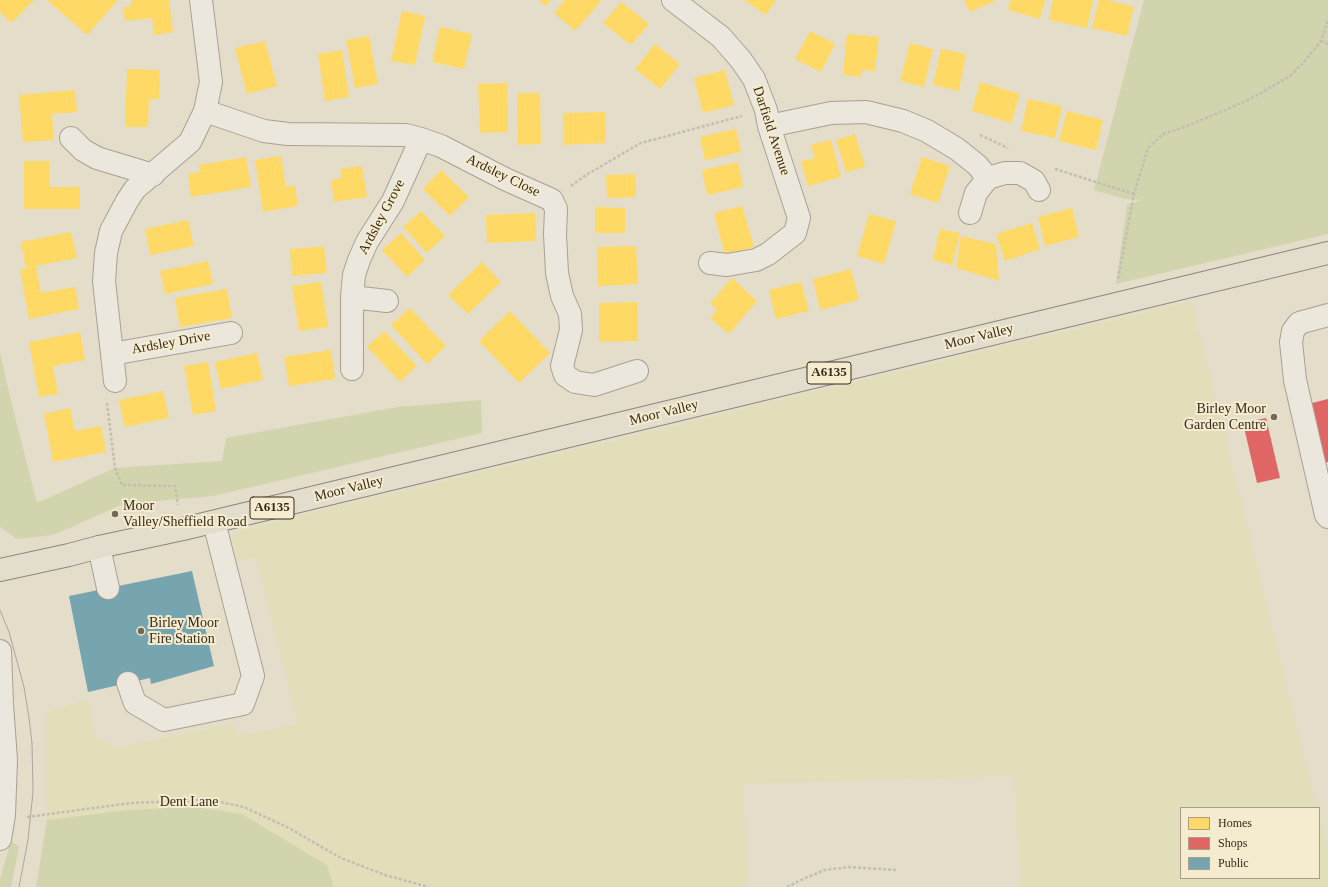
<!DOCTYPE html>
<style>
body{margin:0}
#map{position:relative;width:1328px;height:887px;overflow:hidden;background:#e4ddca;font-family:Georgia,serif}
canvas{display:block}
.legend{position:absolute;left:1180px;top:807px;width:140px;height:72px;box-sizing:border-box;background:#f5eccf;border:1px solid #a99e87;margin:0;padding:5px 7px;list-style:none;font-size:12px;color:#362a1c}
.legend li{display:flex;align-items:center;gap:8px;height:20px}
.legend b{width:20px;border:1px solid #a99e87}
</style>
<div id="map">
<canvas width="1328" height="887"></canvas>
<ul class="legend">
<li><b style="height:11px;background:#ffd966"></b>Homes</li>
<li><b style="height:11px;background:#e06666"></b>Shops</li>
<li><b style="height:11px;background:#76a5af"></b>Public</li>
</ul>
</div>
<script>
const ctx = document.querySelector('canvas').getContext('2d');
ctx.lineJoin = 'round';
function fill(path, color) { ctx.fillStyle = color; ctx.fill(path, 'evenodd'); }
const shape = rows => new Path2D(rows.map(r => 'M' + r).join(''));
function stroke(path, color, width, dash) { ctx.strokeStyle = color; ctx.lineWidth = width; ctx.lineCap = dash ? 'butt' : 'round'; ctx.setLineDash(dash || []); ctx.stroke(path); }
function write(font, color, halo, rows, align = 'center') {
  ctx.font = font + ' Georgia,serif'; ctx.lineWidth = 4; ctx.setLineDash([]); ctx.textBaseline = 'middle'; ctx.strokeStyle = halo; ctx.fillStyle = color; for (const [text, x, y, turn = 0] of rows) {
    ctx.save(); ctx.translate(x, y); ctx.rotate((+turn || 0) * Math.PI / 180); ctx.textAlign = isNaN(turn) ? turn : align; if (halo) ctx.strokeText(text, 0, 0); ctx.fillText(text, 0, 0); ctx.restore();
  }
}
fill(shape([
 [1191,301,1317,808,1181,808,1181,878,1319,878,1319,816,1328,852,1328,887,1021,887,1014,776,743,784,749,887,334,887,327,865,127,810,47,820,46,713,87,699,96,738,117,748,234,723,238,736,298,724,256,557,237,562,232,539,236,531]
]), '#e3deba');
fill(shape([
 [1144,0,1328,0,1328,234,1116,284,1127,205,1142,200,1125,199,1094,190],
 [0,352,12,405,37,503,115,468,222,461,226,438,398,407,481,400,482,433,213,496,123,504,53,535,17,539,0,527],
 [194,807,242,814,327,865,334,887,36,887,47,820,127,810],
 [11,841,19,847,11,887,0,887,0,879]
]), '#d1d4ac');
fill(shape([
 [0,0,34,0,11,23,0,12],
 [47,0,118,0,87,35],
 [131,0,169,0,173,32,154,35,152,18,125,21,123,7,131,6],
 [539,0,551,0,545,6],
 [565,0,600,0,601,1,575,31,554,13],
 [744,0,776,0,766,15],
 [964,0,997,0,970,12],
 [1011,0,1045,0,1040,19,1008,10],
 [1053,0,1093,0,1087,28,1049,20],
 [1099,0,1107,0,1134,7,1127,36,1092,28],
 [621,2,649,24,631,45,603,23],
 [402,11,425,16,415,65,391,61],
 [440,27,472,34,464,69,432,62],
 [810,31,835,44,821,72,795,59],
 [847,34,879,37,875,71,862,70,862,77,843,75],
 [369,36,378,84,355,88,346,40],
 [265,41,277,86,247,94,235,48],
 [910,43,933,49,924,87,900,81],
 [655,44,680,64,660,89,635,69],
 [941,49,966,54,959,91,933,85],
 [342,50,349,97,325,101,318,54],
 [127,69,160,70,159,99,149,99,148,127,125,127],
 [725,70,734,105,703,113,694,78],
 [980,82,1020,94,1011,123,972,111],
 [507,83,508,132,480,133,478,84],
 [75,90,77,112,52,114,54,140,23,142,19,95],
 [517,93,540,93,541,144,518,145],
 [1028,99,1062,106,1055,138,1021,131],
 [1067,111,1103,120,1096,150,1059,141],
 [605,112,606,143,564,145,563,113],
 [736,129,741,152,705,160,700,137],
 [855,134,865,167,846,172,836,140],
 [831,140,841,177,808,186,801,161,815,158,811,145],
 [281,156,286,187,295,185,298,206,263,212,255,160],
 [246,157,251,187,191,197,188,174,200,172,199,165],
 [922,157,950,166,938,203,910,194],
 [24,161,50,161,50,187,80,187,80,209,24,209],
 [738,162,743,187,707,195,702,170],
 [362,166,367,197,334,202,331,180,342,178,340,169],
 [441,170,469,197,450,216,423,189],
 [635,174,636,197,607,198,606,175],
 [742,206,754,247,725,255,714,213],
 [595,207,625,208,625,233,595,233],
 [1072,208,1079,237,1045,246,1038,217],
 [421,211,445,236,427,253,403,227],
 [535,213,536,241,487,243,486,215],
 [869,214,896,221,884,264,857,256],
 [188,220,194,246,150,255,145,229],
 [1032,223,1040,249,1005,261,996,234],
 [940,229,960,233,952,265,933,260],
 [71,232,77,258,36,266,41,293,75,287,79,309,29,319,20,270,26,269,21,242],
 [401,233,425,260,407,277,382,250],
 [961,236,996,244,999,281,956,268],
 [324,246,327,273,292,276,290,249],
 [636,246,638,284,598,286,597,247],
 [208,261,213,284,165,294,160,271],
 [482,262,501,282,468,314,448,295],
 [851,269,859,300,820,310,813,279],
 [732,278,757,301,729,334,710,318,717,310,710,303],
 [321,282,328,327,299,331,292,286],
 [801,282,809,311,776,319,769,290],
 [227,289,232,318,180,327,175,298],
 [637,302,638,341,599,342,599,303],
 [410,308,446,346,427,364,391,325],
 [510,311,550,353,519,383,479,341],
 [384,331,417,366,400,382,367,347],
 [80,332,85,360,53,366,58,394,39,397,29,342],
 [331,350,335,379,289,386,284,357],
 [257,353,263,380,221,389,215,362],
 [208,362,216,411,193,415,184,366],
 [163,391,169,418,125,427,119,400],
 [70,408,75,431,101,426,106,452,53,462,44,414]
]), '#ffd966');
fill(shape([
 [1328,399,1328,462,1324,463,1308,404],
 [1266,418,1280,478,1257,483,1243,423]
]), '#e06666');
fill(shape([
 [192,571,214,666,151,684,150,678,88,692,69,596]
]), '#76a5af');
const minor = shape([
 [673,0,721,37,741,60,754,79,766,110,769,126,799,218,795,233,768,254,756,260,727,265,710,263],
 [205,111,264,131,288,134,406,135,421,139,441,146,505,179,552,200,556,209,555,234,557,273,562,296,570,314,571,330,562,366,565,375,575,382,594,385,637,371],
 [769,126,831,113,866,112,903,121,927,131,957,149,977,165,988,178],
 [71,138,83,150,97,158,153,175],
 [970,213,976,193,988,178,1005,173,1020,173,1034,181,1039,190],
 [352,297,387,301],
 [1328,315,1299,323,1293,331,1291,342,1295,380,1326,515,1328,517],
 [112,354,231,333],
 [352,369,352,297,354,275,359,260,367,242,393,201,421,139],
 [115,381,104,281,106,253,111,231,127,201,135,189,190,142,205,111,211,82,201,0],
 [99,547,108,588],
 [0,651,2,704,6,760,4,815,0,839],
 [128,683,135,703,164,720,243,704,253,676,214,522]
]);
const major = shape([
 [0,570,69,555,99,547,183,529,1328,253]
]);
stroke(minor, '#a8a193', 24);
stroke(major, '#8e877a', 24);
stroke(shape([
 [1321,41,1328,44],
 [980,135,1008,148],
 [1055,169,1134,194],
 [571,186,586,175,641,143,742,116],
 [1118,279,1134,194,1148,148,1163,134,1182,128,1230,108,1254,97,1290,76,1303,63,1321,41,1328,20],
 [107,403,115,468,122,485,175,486,178,505],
 [27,817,131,803,211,800,244,807,289,828,341,858,385,875,429,887],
 [787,887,803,879,825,870,849,867,897,870]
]), '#c3beb3', 2.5, [3, 2]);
stroke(minor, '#ebe7dc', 22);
stroke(major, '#e2ddcd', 22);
stroke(shape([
 [0,610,9,632,24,687,29,718,32,743,33,792,28,840,19,887]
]), '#aaa69c', 1);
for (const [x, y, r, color] of [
 [1274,417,4,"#736959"],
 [115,514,4,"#736959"],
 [141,631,4,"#736959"]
]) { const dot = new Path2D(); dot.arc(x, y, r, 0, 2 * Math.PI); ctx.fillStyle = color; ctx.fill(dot); stroke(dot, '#f5eccf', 1.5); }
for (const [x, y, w] of [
 [829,373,44],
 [272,508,44]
]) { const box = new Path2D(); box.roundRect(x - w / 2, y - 11, w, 22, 3); ctx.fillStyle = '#f5eccf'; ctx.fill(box); stroke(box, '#362a1c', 1); }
write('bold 13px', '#362a1c', null, [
 ["A6135",829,373],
 ["A6135",272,508]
]);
write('14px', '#362a1c', '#f5eccf', [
 ["Darfield Avenue",771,131,72],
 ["Ardsley Close",503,176,26],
 ["Ardsley Grove",382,217,-62],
 ["Moor Valley",979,337,-14],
 ["Ardsley Drive",171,343,-10],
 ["Moor Valley",664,413,-14],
 ["Moor Valley",349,489,-14],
 ["Dent Lane",189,802]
]);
write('14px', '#362a1c', '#f5eccf', [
 ["Birley Moor",1266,409,"right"],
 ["Garden Centre",1266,425,"right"],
 ["Moor",123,506],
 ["Valley/Sheffield Road",123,522],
 ["Birley Moor",149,623],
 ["Fire Station",149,639]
], 'left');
</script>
